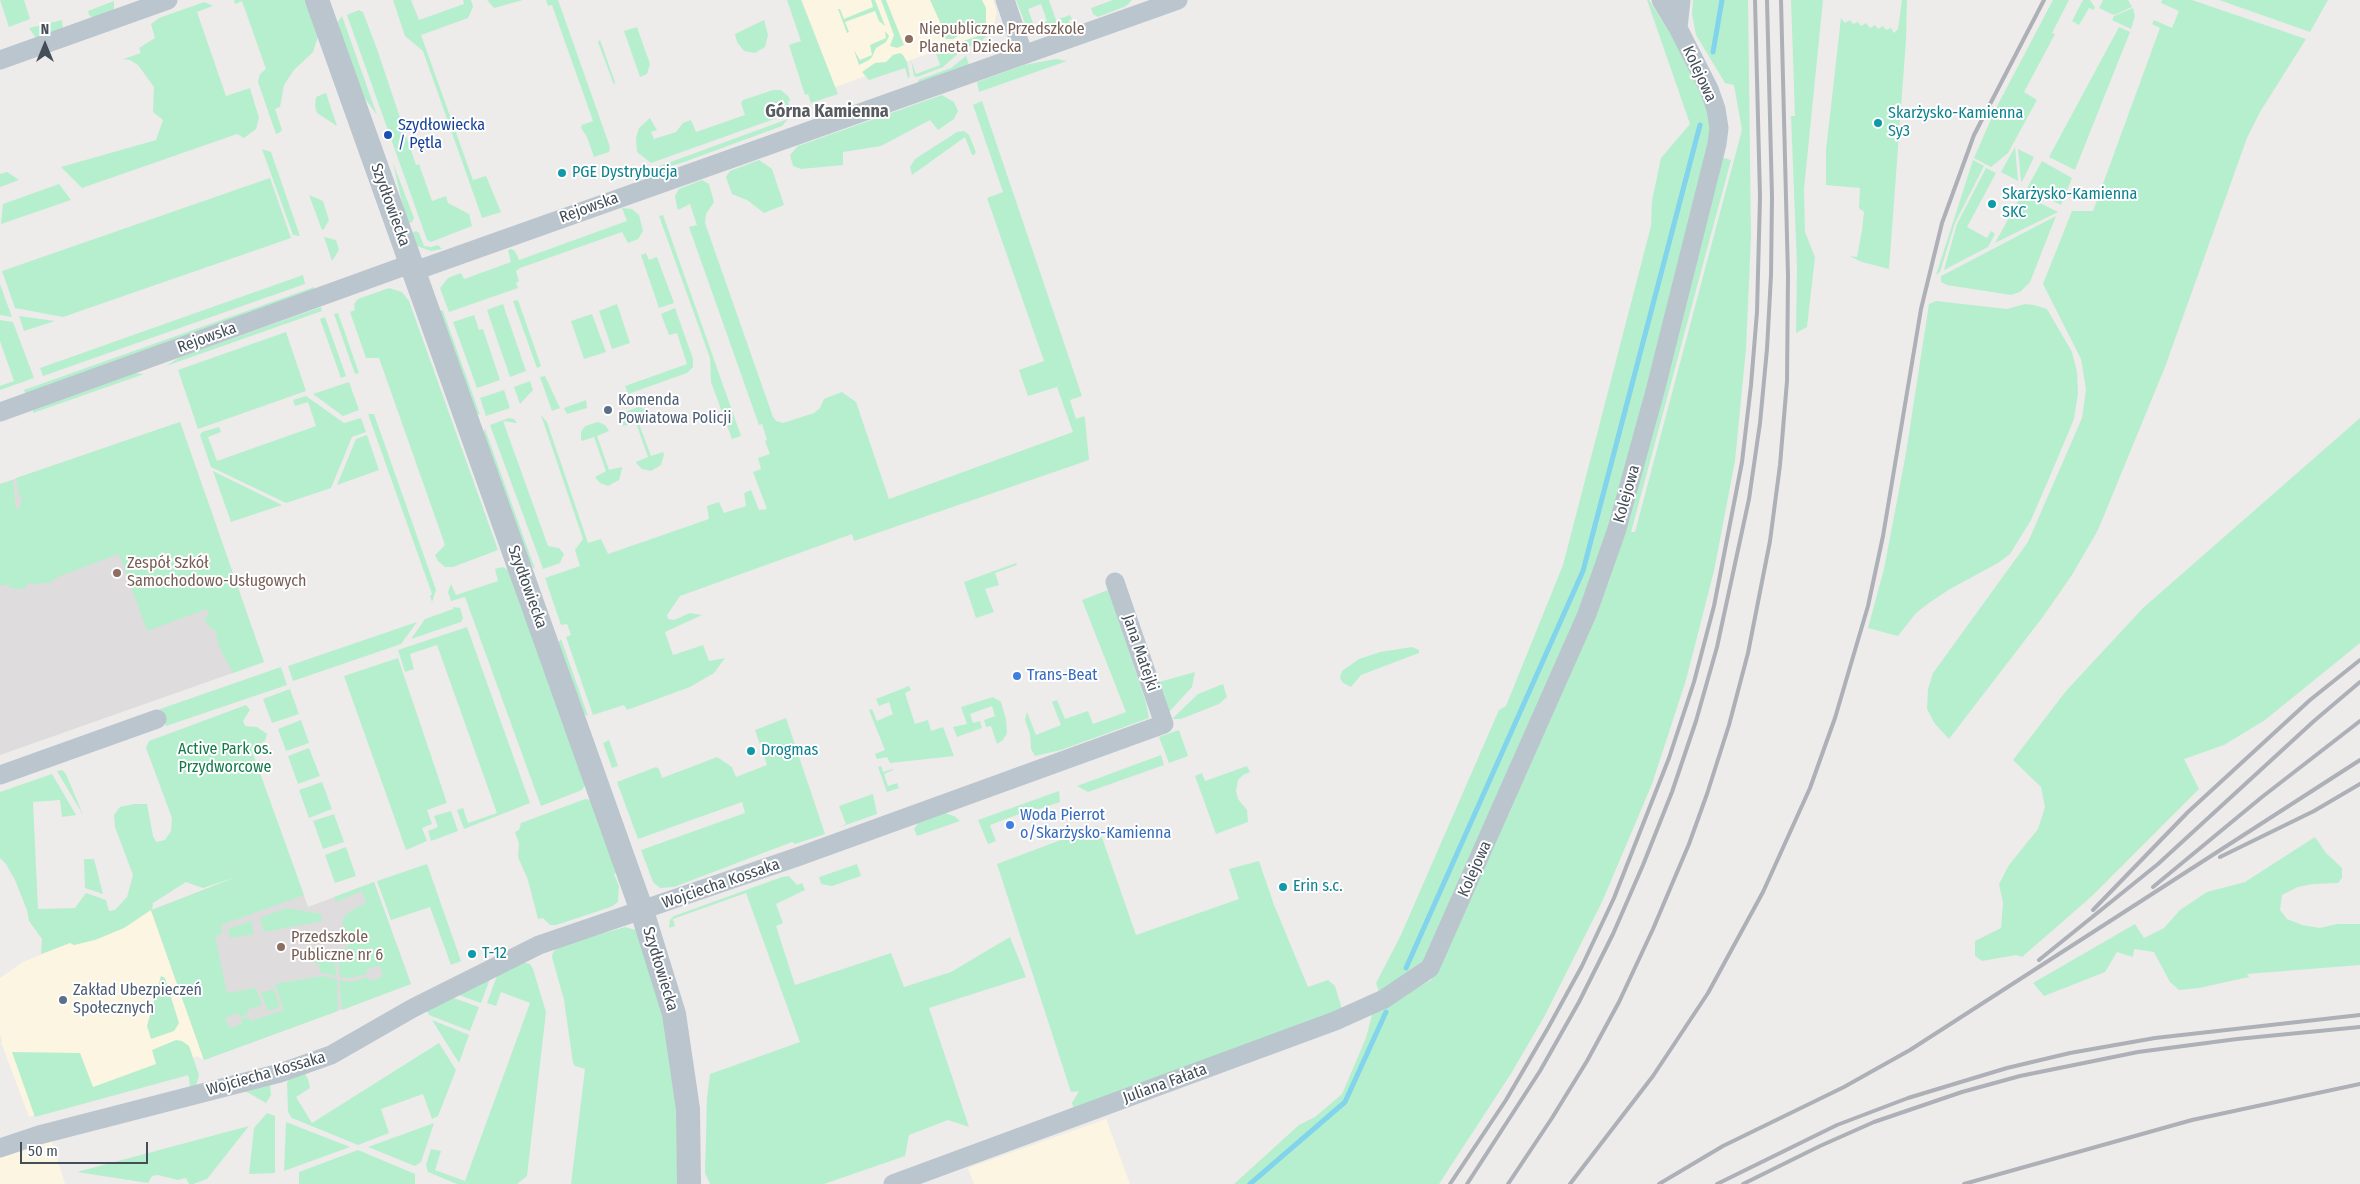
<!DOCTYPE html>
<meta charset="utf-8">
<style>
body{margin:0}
#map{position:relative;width:2360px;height:1184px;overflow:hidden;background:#eeebeb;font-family:"Fira Sans Condensed",sans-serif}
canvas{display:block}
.north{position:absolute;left:20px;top:20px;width:50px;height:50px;-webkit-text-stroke:4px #fff;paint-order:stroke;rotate:0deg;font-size:14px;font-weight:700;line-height:20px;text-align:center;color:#434e59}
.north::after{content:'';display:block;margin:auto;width:18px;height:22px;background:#434e59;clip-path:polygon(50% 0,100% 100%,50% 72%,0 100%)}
.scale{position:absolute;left:20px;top:1142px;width:128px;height:22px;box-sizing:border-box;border:2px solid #434e59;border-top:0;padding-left:6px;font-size:15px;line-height:18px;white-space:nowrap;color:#434e59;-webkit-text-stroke:4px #fff;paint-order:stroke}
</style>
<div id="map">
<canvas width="2360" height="1184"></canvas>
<div class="north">N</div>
<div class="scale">50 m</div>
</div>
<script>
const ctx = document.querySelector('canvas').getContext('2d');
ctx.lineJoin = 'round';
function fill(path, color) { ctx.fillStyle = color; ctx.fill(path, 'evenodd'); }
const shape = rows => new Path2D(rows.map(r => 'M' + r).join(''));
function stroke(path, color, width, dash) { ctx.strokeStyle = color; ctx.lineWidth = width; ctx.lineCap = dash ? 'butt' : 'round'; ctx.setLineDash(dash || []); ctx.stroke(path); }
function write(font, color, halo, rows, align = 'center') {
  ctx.font = font + ' "Fira Sans Condensed",sans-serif'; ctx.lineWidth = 4; ctx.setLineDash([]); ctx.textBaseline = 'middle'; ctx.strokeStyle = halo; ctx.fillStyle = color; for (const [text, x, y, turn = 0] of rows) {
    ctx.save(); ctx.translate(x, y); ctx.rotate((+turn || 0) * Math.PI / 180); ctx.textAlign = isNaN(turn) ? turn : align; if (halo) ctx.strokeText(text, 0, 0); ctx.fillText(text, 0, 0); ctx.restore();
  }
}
fill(shape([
 [802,0,993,0,997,13,992,31,835,87],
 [151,910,204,1060,197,1056,29,1117,1,1042,2,1041,0,1034,0,978,23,962],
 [1106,1119,1130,1184,974,1184,968,1168],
 [50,1134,65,1184,0,1184,0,1150]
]), '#fcf5e1');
fill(shape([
 [180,422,264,662,0,755,0,484],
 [290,857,308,907,374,882,411,984,204,1060,151,910]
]), '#dfdcdd');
fill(shape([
 [0,0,24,0,30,19,9,27],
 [234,0,307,0,319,33,313,52,294,70,284,85,280,107,275,109,282,130,279,133,276,134,258,82,260,74,266,69,242,1,235,4],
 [393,0,411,0,419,20,464,4,463,0,471,0,473,7,468,18,421,35,473,180,486,176,501,212,482,218,423,51,405,36],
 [487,0,523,0,494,8],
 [546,0,558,0,610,147,609,152,594,157,587,137,581,128,582,125,593,121,552,5,548,6],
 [787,0,801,0,838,94,811,103,808,94,805,95,789,45,801,41],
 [871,0,875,0,885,26,879,21,875,11,845,22,849,32,847,33,838,9,840,9,844,19,873,7],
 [881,0,886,0,904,45,897,48,890,46,894,35],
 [930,0,982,0,986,8,986,24,981,29,962,36,958,36,953,39,944,39,940,22],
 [1016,0,1049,0,1056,20,1070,15,1072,19,1069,20,1070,26,1030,36],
 [1041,4,1047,21,1034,26,1028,9],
 [1113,0,1132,0,1126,6,1098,17,1093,14,1091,8],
 [1647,0,1649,0,1695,72,1712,126,1709,148,1610,527,1593,580,1430,952,1418,969,1379,992,1376,983,1400,937,1499,710,1506,706,1563,565,1651,226,1652,201,1661,158,1690,124],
 [1693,0,1748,0,1751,237,1746,349,1735,461,1714,571,1686,680,1652,784,1602,902,1544,1017,1512,1072,1439,1184,1234,1184,1299,1125,1315,1117,1342,1094,1366,1038,1373,1011,1431,980,1454,932,1593,617,1720,157,1731,160,1631,532,1635,532,1742,130,1734,85,1725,83,1696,35,1692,14],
 [1791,0,1823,0,1804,189,1805,232,1815,257,1807,327,1796,333,1797,266,1791,116,1795,116],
 [1902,0,1907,0,1906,40,1889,269,1862,262,1849,256,1857,257,1862,230,1864,212,1859,208,1860,188,1826,185,1826,150,1841,18,1845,23,1850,20,1853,24,1858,22,1861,26,1866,23,1870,28,1875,25,1878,29,1883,26,1886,30,1891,28,1894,33,1898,29],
 [2053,0,2069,0,2052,33,2055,34,2024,92,2037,100,2008,153,1991,167,1974,158,1995,110],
 [2083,0,2090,0,2095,7,2094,10,2089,8,2079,25,2072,21],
 [2103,0,2128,0,2132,7,2114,15,2099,8],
 [2162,0,2192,0,2306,39,2260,112,2247,138,2165,367,2098,530,2072,575,2042,618,1949,739,1935,724,1927,709,1928,689,1933,673,2028,542,2082,418,2086,389,2081,359,2043,284,2072,211,2093,211,2160,28,2152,24,2154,20,2172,28,2179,11,2161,3],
 [2219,0,2328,0,2310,32],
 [114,1,114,11,93,18,89,15,88,11],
 [204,2,213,6,197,12,226,96,250,88,259,118,256,129,244,138,237,134,82,188,61,167,156,140,163,120,153,112,154,87,138,65,130,60,123,59,141,53,139,48,155,38,151,24,159,18],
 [2133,8,2135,16,2131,29,2112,20,2114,16],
 [359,10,363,12,377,49,416,165,419,164,432,201,446,196,448,203,469,214,472,226,431,242,427,240,347,15],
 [342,16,377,115,358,89,336,24],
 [62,20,63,29,36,38,29,28],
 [764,20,768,35,765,47,755,53,744,51,737,42,735,34],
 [637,27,650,64,647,74,640,77,624,31],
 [2119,27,2130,32,2075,170,2049,157],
 [885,31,889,36,886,42,876,48,872,57,869,60,859,65,854,50,860,60,872,55,870,45,886,38],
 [992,31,979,43,963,49,943,67,917,77,914,76,911,60,916,74,940,65,935,51],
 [600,40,615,82,614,85,598,42],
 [900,53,903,55,907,62,910,77,908,78,905,68,869,80,862,72,875,63,886,62,893,55],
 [966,56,969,65,919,83,918,80,951,68],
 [1056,59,1067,61,979,92,977,82,1024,65],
 [773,90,781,90,788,96,790,100,788,102,791,113,651,163,637,152,636,138,639,128,650,118,657,130,651,132,654,139,676,132,683,123,691,120,696,132,745,115,741,103,743,100],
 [326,93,337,126,317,113,315,106,316,97],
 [942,95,954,102,958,111,954,119,938,130,930,120,881,146,843,152,843,165,801,169,793,166,790,155,798,146],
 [982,101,1082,396,1070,400,1076,419,1084,416,1085,419,1089,460,854,541,852,534,680,596,667,615,668,619,674,620,690,613,702,615,665,632,673,655,703,645,709,661,725,658,714,673,690,687,627,710,624,705,593,715,566,637,571,635,567,624,561,625,545,578,580,566,575,550,583,539,541,415,547,422,588,543,601,539,608,554,709,519,707,506,719,502,724,513,746,506,744,493,751,490,759,510,767,509,753,472,761,469,758,458,770,454,765,441,767,440,762,424,759,425,689,227,697,225,690,204,678,210,677,207,675,196,679,189,702,180,709,184,714,202,706,214,705,223,773,417,776,421,783,423,814,413,820,408,824,399,842,392,856,402,889,499,1073,432,1057,387,1028,396,1019,370,1044,361,987,198,1003,192,973,105],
 [788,119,782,126,684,162,668,167,657,167],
 [964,131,969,135,976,152,974,155,972,155,965,137,912,175,910,167,915,159,957,132],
 [2015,147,2018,180,2018,181,2001,172],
 [262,149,271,152,300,236,293,235],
 [2018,149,2034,157,2022,182,2021,181],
 [759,160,772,169,784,205,764,213,747,200,732,194,726,177,730,171],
 [1973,160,1984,166,1955,223,1940,272,1936,275],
 [2042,161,2072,178,2061,205,2027,188],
 [393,163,414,218,412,222,407,224],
 [1986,168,1996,173,1967,227,1987,238,1991,231,1995,234,1988,247,1944,270,1957,224],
 [7,172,19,180,0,187,0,174],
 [270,178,291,238,63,317,15,308,2,271],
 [59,184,71,200,1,224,3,204],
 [2022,194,2058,212,1995,243],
 [309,195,323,201,329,220,324,229,322,230],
 [622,208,632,209,639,215,643,231,638,239,628,243,622,232,520,268,516,271,519,281,516,283,518,288,449,312,440,288,448,278,461,273,464,279,511,262,508,250,511,249,515,251,519,260,627,221],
 [663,215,741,436,732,439,711,382,710,358,659,216],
 [2056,216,2030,282,2020,292,2011,295,1947,285,1941,282,1941,276,1945,274],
 [416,231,419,233,424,246,431,247,438,245,442,249,431,251,417,246,410,234],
 [324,237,336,240,339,250,332,261],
 [646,253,649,260,657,257,674,303,659,308,641,255],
 [303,275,305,284,43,376,40,368],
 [0,284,12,317,0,315],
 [314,287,315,291,26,395,24,390],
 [389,288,402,292,409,301,498,550,453,567,445,567,438,561,435,555,445,545,379,358,366,358,350,312,355,310,354,304,358,299],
 [518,300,541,366,537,368,513,301],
 [1936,301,2007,309,2025,304,2034,305,2047,309,2072,352,2077,372,2078,393,2074,419,2053,469,2031,520,2010,554,1998,563,1950,589,1929,603,1916,613,1898,636,1868,628,1884,569,1906,453,1929,304],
 [503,304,526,371,510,377,487,310],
 [617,304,630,343,612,349,599,311],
 [321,307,322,311,166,366,180,357],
 [675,308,693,359,693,367,687,373,628,394,625,386,687,364,677,333,669,335,661,314],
 [437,309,443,311,480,415,476,413],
 [338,313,359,373,355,374,334,314],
 [592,314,606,352,584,359,571,321],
 [474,315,479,330,483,329,500,380,477,388,453,322],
 [19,316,55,321,24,331],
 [325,317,346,376,341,378,320,319],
 [0,320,13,322,34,378,0,390,0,386,14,381,0,341],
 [286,332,306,391,198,429,178,370],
 [136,373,144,374,33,413,33,410],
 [545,376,560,408,552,411,540,377],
 [530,381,533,390,520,404,514,387],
 [349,382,359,410,343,416,313,394],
 [504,390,510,408,486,416,480,398],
 [306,396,344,423,361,418,366,432,352,437,331,488,286,503,211,467,200,435,202,432,219,427,221,432,208,437,217,461,316,426,308,402,295,406,293,400],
 [586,400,587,408,567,414,564,408],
 [638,407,645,409,650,416,638,421,651,456,663,452,664,455,661,465,651,471,642,469,637,464,636,462,648,457,636,423,623,426,623,424,626,412],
 [368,414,374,414,436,590,432,602,430,596,432,594],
 [509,418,514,419,517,423,503,421,548,546,559,548,564,554,560,563,543,569,490,425],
 [2360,418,2360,643,2265,720,2224,745,2184,759,2199,789,2092,896,2022,957,2016,955,1982,961,1975,956,1975,941,2001,928,2003,903,1999,884,2009,865,2038,829,2045,807,2041,787,2013,760,2066,691,2143,608],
 [180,422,264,662,233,673,220,649,215,630,209,627,204,618,209,615,207,609,147,631,119,554,60,576,49,583,32,584,29,582,24,589,9,588,9,584,0,586,0,484,13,480,16,509,19,508,22,498,19,496,16,478],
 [598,422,605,425,609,431,597,436,609,470,622,467,622,469,619,480,608,486,600,483,595,477,606,471,594,437,582,441,581,439,581,432,585,426],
 [485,429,535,569,530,565,483,433],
 [367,435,379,470,337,485,356,439],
 [213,471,282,505,231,522],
 [1016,563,1017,565,995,573,999,585,985,589,994,612,976,618,964,582],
 [503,567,510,571,586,784,582,790,541,806,465,597,451,601,448,592,451,584,456,595,498,581,495,569],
 [1108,590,1145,699,1149,718,1061,750,1035,756,1031,749,1030,734,1025,720,1027,712,1036,735,1061,725,1052,702,1057,700,1065,719,1088,711,1093,724,1126,712,1082,600],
 [453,607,460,608,463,618,461,622,411,639,425,619,453,609],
 [417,622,401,644,293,681,288,666],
 [467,627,530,803,464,829,457,810,463,808,468,823,497,813,437,645,410,654,414,669,405,672,398,650],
 [561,639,588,716,582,713,557,644],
 [1412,647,1419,650,1419,653,1361,675,1351,687,1343,683,1340,678,1342,671,1359,659,1380,652],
 [398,658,447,803,427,810,432,824,422,828,427,841,406,850,344,676],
 [281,667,287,685,166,726,160,709],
 [1195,672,1192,687,1169,712,1159,682],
 [1223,684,1227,697,1219,704,1181,719,1172,719,1198,694],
 [909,686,911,690,905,693,915,724,928,720,931,731,943,727,954,756,890,763,887,757,877,759,875,754,885,750,869,710,872,709,877,721,893,714,889,702,879,706,876,699],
 [290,689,299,714,272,723,263,699],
 [993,697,1001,702,1006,719,1007,733,1003,740,997,744,991,726,986,727,984,720,995,716,992,706,970,714,973,723,980,721,982,728,957,737,953,727,967,724,961,707],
 [246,705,250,710,243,721,245,726,257,727,267,734,265,741,251,748,304,895,221,925,222,934,215,936,227,993,256,988,262,1005,247,1010,248,1014,240,1017,238,1013,225,1018,229,1028,242,1024,241,1019,249,1017,251,1021,284,1010,275,984,321,976,337,979,338,1011,204,1060,151,910,124,928,95,940,74,945,70,943,41,954,42,939,29,921,27,910,15,880,6,864,0,858,0,792,52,774,76,815,62,817,60,800,33,802,38,909,75,908,86,893,106,900,109,911,115,910,127,897,133,875,115,827,114,815,120,807,134,804,147,804,153,836,156,842,165,840,171,831,172,818,146,748,149,741],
 [236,877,152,910,153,903,186,882,203,888],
 [786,718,825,834,795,844,792,842,674,887,660,888,653,882,641,850,745,813,742,802,638,839,617,782,656,767,659,769,662,778,717,757,732,767,736,777,767,765,755,730],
 [301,720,309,743,286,751,278,729],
 [1179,730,1188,756,1169,763,1159,737],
 [609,740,618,766,612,768,603,743],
 [309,748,320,776,298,784,288,756],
 [1161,755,1164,765,1088,792,1077,786],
 [881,766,883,772,893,769,893,770,884,774,888,786,897,783,899,788,887,792,878,767],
 [1247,766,1250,772,1243,775,1238,780,1236,791,1238,799,1247,810,1248,822,1216,834,1195,776,1202,773,1205,781],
 [62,770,66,774,83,815,57,771],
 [322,782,332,809,309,818,299,790],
 [1059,791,1060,802,1036,810,1035,808,990,825,996,841,988,844,978,820],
 [873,794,877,814,840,827,846,824,839,806],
 [585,799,592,800,619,872,614,874,619,886,618,902,611,907,556,925,550,925,543,918,538,919,528,880,518,857,519,843,515,832,519,830,521,823],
 [451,811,458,831,431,841,428,831,438,827,434,816],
 [945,813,954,816,960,821,917,836,914,829,918,823],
 [334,814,344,842,323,849,313,821],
 [1098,826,1136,935,1239,899,1229,869,1259,861,1274,905,1308,987,1328,980,1335,986,1342,1009,1074,1110,1072,1103,1079,1091,1071,1092,997,864],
 [2315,837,2326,853,2342,868,2342,878,2338,883,2313,884,2298,887,2282,895,2280,910,2287,919,2302,925,2320,928,2337,924,2360,924,2360,965,2247,974,2249,977,2199,988,2179,990,2170,982,2154,952,2134,949,2133,957,2117,952,2105,972,2044,996,2033,983,2135,924,2144,938,2164,928,2180,910,2207,892,2245,882],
 [346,847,356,876,335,883,325,855],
 [84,859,94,859,103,894,85,888],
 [427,864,461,961,451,965,430,907,391,920,377,881],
 [857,864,861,876,832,886,821,884,819,877],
 [789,876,797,885,802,883,805,890,776,904,783,923,776,926,795,985,891,953,904,987,951,972,1010,937,1026,977,929,1008,969,1127,948,1120,909,1135,905,1156,824,1184,710,1184,705,1173,707,1098,710,1074,800,1042,746,893,673,919,675,926,669,928,670,920,674,916,782,877],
 [374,882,411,984,342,1010,339,980,351,982,368,977,370,981,383,976,379,965,366,970,367,974,350,978,340,977,337,950,349,947,343,929,343,919,350,911,366,903,362,891,336,902,334,897],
 [287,908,321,914,322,921,264,932,260,918],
 [251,921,254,934,230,938,228,929],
 [625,927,636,930,666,1016,675,1069,680,1184,571,1184,585,1069,575,1066,573,1063,564,1000,552,957,553,952,560,946],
 [320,956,322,959,334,957,336,976,320,972,319,964,315,964,313,957],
 [522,962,530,964,533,969,546,1012,527,1176,517,1184,457,1184,428,1172,426,1165,431,1149,441,1151,435,1170,465,1181,530,1003,501,992,496,1006,487,1003,498,973],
 [161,976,165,978,179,1023,174,1031,151,1039,147,1026],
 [491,976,481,1003,456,994],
 [274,989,280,1007,268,1011,261,993],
 [448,996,479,1007,470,1031,429,1015,426,1009],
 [432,1020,469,1035,459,1063],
 [176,1040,182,1041,189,1046,199,1075,196,1086,190,1089,189,1078,188,1075,185,1076,35,1117,12,1052,80,1053,93,1087,156,1064,152,1050],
 [439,1043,456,1070,438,1116,432,1119,423,1094,381,1109,389,1133,358,1145,292,1118,288,1112,287,1083,290,1077,301,1073,305,1074,308,1079,310,1088,296,1097,312,1123],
 [270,1085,271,1095,266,1103,245,1091],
 [267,1113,275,1116,275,1173,249,1174,254,1128],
 [286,1122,350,1147,284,1171],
 [434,1123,421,1162,415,1166,368,1147],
 [249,1126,207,1179,193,1184,189,1184,186,1178,178,1180,158,1175,152,1176,148,1183,77,1172],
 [358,1150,415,1174,415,1184,299,1184,299,1172]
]), '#b6efcd');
stroke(shape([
 [1713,52,1722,0],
 [1406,968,1583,571,1700,125],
 [1250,1184,1345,1102,1386,1012]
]), '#82d4ed', 5);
stroke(shape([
 [1005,0,1023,53],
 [1661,0,1678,28],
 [0,60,168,0],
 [0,412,402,267,423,268,1178,0],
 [0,775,157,719],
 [0,1148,39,1135,280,1073,331,1055,413,1008,539,945,800,856,1164,724,1115,582],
 [893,1184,1335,1021,1384,999,1430,968,1587,614,1617,529,1655,391,1717,144,1719,128,1716,109,1709,89,1678,28,1681,0]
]), '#bbc5ce', 19);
stroke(shape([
 [317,0,642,911,674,1014,688,1109,689,1184]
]), '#bbc5ce', 24);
stroke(shape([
 [2220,857,2314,811,2360,784],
 [2153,887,2262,797,2360,721],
 [2093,910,2188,812,2310,700,2360,660],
 [2039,960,2158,864,2314,721,2360,682],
 [1450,1184,1506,1100,1548,1028,1582,966,1614,898,1669,758,1694,682,1714,606,1742,462,1751,385,1757,312,1760,197,1755,0],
 [1467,1184,1540,1071,1579,1002,1613,934,1643,865,1672,792,1696,721,1717,647,1749,499,1760,423,1767,349,1771,275,1772,197,1767,0],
 [1508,1184,1552,1118,1587,1061,1619,1002,1653,929,1689,844,1707,794,1729,725,1748,653,1770,541,1780,465,1787,381,1788,276,1781,0],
 [1570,1184,1653,1076,1708,993,1763,892,1810,788,1835,718,1868,606,1883,536,1921,309,1942,223,1974,135,2044,0],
 [1659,1184,1723,1146,1844,1087,1910,1050,2360,760],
 [1717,1184,1837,1125,1908,1098,2007,1068,2070,1053,2155,1038,2360,1015],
 [1743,1184,1820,1146,1874,1122,1962,1092,2020,1076,2138,1052,2237,1039,2360,1027],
 [1964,1184,2192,1120,2360,1084]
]), '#adb0b6', 4);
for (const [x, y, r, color] of [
 [909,39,5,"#8d6e63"],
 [1878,123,5,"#0f9aa8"],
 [388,135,5,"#1a4fb4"],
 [562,173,5,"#0f9aa8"],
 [1992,204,5,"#0f9aa8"],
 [608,410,5,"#5c6f8a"],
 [117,573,5,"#8d6e63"],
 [1017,676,5,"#3f7fe0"],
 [751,751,5,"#0f9aa8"],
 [1010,825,5,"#3f7fe0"],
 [1283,887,5,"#0f9aa8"],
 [281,947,5,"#8d6e63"],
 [472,954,5,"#0f9aa8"],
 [63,1000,5,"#5c6f8a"]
]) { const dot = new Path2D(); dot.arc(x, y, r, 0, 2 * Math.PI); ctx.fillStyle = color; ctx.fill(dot); stroke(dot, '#fff', 2); }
write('16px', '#785e54', '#fff', [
 ["Niepubliczne Przedszkole",919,30],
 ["Planeta Dziecka",919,48],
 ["Zespół Szkół",127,564],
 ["Samochodowo-Usługowych",127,582],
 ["Przedszkole",291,938],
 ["Publiczne nr 6",291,956]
], 'left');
write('16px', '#434e59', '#fff', [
 ["Kolejowa",1699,74,65],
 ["Szydłowiecka",390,205,70],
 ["Rejowska",589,208,-20],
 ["Rejowska",207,338,-20],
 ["Kolejowa",1627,494,-74],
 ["Szydłowiecka",527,587,70],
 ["Jana Matejki",1140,653,71],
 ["Kolejowa",1475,869,-66],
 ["Wojciecha Kossaka",721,884,-19],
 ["Szydłowiecka",660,969,73],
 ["Wojciecha Kossaka",266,1074,-16],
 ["Juliana Fałata",1165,1084,-20]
]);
write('16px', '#0d838f', '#fff', [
 ["Skarżysko-Kamienna",1888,114],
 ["Sy3",1888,132],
 ["PGE Dystrybucja",572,173],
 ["Skarżysko-Kamienna",2002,195],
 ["SKC",2002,213],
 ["Drogmas",761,751],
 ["Erin s.c.",1293,887],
 ["T-12",482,954]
], 'left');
write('16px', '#164399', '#fff', [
 ["Szydłowiecka",398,126],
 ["/ Pętla",398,144]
], 'left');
write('16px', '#4e5e75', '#fff', [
 ["Komenda",618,401],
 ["Powiatowa Policji",618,419],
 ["Zakład Ubezpieczeń",73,991],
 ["Społecznych",73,1009]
], 'left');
write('16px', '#366cbe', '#fff', [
 ["Trans-Beat",1027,676],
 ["Woda Pierrot",1020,816],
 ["o/Skarżysko-Kamienna",1020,834]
], 'left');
write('16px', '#147a49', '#fff', [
 ["Active Park os.",225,750],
 ["Przydworcowe",225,768]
]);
write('bold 18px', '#585b60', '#fff', [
 ["Górna Kamienna",827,112]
]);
</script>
